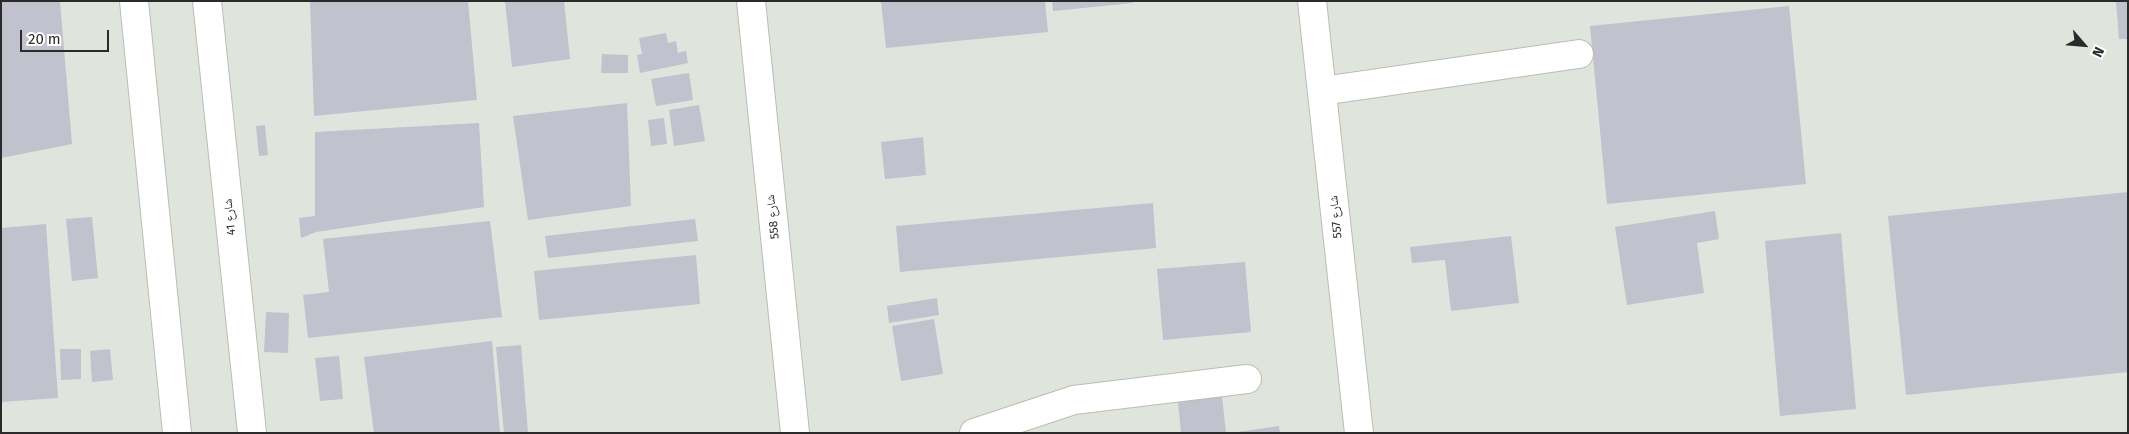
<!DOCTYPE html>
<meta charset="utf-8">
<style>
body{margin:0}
#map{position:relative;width:2129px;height:434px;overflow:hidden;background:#dddcec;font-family:"Fira Sans",sans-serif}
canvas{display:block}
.frame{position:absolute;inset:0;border:2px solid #2a2a2a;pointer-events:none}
.north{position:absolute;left:2059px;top:20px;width:50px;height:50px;-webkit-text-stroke:4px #fff;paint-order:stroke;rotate:117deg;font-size:14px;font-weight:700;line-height:20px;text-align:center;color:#2a2a2a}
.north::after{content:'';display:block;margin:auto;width:18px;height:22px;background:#2a2a2a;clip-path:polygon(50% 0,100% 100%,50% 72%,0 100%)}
.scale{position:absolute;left:20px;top:30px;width:89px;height:22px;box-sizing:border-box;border:2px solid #2a2a2a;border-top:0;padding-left:6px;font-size:15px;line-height:18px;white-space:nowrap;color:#2a2a2a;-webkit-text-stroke:4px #fff;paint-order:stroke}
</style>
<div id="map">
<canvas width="2129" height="434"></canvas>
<div class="frame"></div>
<div class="north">N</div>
<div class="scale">20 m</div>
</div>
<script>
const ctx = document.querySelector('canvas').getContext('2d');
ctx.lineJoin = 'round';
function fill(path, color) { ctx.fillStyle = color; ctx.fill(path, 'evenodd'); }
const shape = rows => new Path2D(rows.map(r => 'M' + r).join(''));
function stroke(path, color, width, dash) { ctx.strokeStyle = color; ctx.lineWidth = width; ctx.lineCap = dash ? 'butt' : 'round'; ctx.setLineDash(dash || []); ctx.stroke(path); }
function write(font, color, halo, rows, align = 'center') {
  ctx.font = font + ' "Fira Sans","Noto Naskh Arabic",sans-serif'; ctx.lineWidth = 4.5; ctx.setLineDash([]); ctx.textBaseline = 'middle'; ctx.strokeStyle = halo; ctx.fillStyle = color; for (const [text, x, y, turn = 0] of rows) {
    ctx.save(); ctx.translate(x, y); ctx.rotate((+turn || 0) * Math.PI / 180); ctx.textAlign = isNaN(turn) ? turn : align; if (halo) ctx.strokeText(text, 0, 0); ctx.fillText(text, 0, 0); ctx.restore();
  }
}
fill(shape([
 [1,1,2128,1,2128,433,1,433]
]), '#dfe5dd');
fill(shape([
 [1,1,60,1,72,144,1,158],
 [310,1,468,1,477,100,314,116],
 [505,1,564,1,570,59,512,67],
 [881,1,1045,1,1048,32,886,48],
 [1052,1,1133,1,1133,3,1053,11],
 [2116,1,2128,1,2128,39,2119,39],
 [1789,6,1806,184,1607,204,1590,26],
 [666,33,668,43,676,41,678,53,686,51,688,63,640,73,637,55,642,54,639,38],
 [602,54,628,55,628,73,601,73],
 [689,73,693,100,656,106,651,79],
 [627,103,631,206,528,220,513,116],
 [699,105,705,141,674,146,669,110],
 [664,118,667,144,651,146,648,120],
 [479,123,484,207,316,232,301,238,299,218,315,216,315,132],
 [265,125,268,155,259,156,256,126],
 [923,137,926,175,885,179,881,142],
 [2128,192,2128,372,1906,395,1888,216],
 [1153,203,1156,248,900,272,896,226],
 [1715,211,1719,239,1697,243,1704,293,1627,305,1615,227],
 [92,217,98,278,72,281,66,219],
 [695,219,698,241,548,258,545,236],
 [490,221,502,317,308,338,303,295,329,292,323,239],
 [46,224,58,398,1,402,1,228],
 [1841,233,1856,409,1780,416,1765,241],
 [1511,236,1519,303,1451,311,1445,260,1412,263,1410,247],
 [696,255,700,304,539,320,534,271],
 [1245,262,1251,332,1163,340,1157,269],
 [937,298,939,315,889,323,887,306],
 [266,312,289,313,288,353,264,352],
 [934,319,943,374,901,381,892,326],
 [492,341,500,433,374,433,364,357],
 [521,345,528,433,504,433,496,347],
 [60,349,81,349,81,379,61,380],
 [110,349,113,380,92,382,90,351],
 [339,356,343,399,320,401,315,358],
 [1222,396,1226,433,1181,433,1178,402],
 [1279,426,1280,433,1237,433,1237,432]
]), '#c2c1ce');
const minor = shape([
 [134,1,177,433],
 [207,1,252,433],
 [751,1,795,433],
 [1312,1,1359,433],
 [1322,91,1579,54],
 [974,433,1074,400,1247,379]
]);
stroke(minor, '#babeb0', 30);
stroke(minor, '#fff', 28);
write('12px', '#2a2a2a', '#fff', [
 ["شارع 41",230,217,-96],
 ["شارع 558",773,217,-96],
 ["شارع 557",1336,217,-96]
]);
</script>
